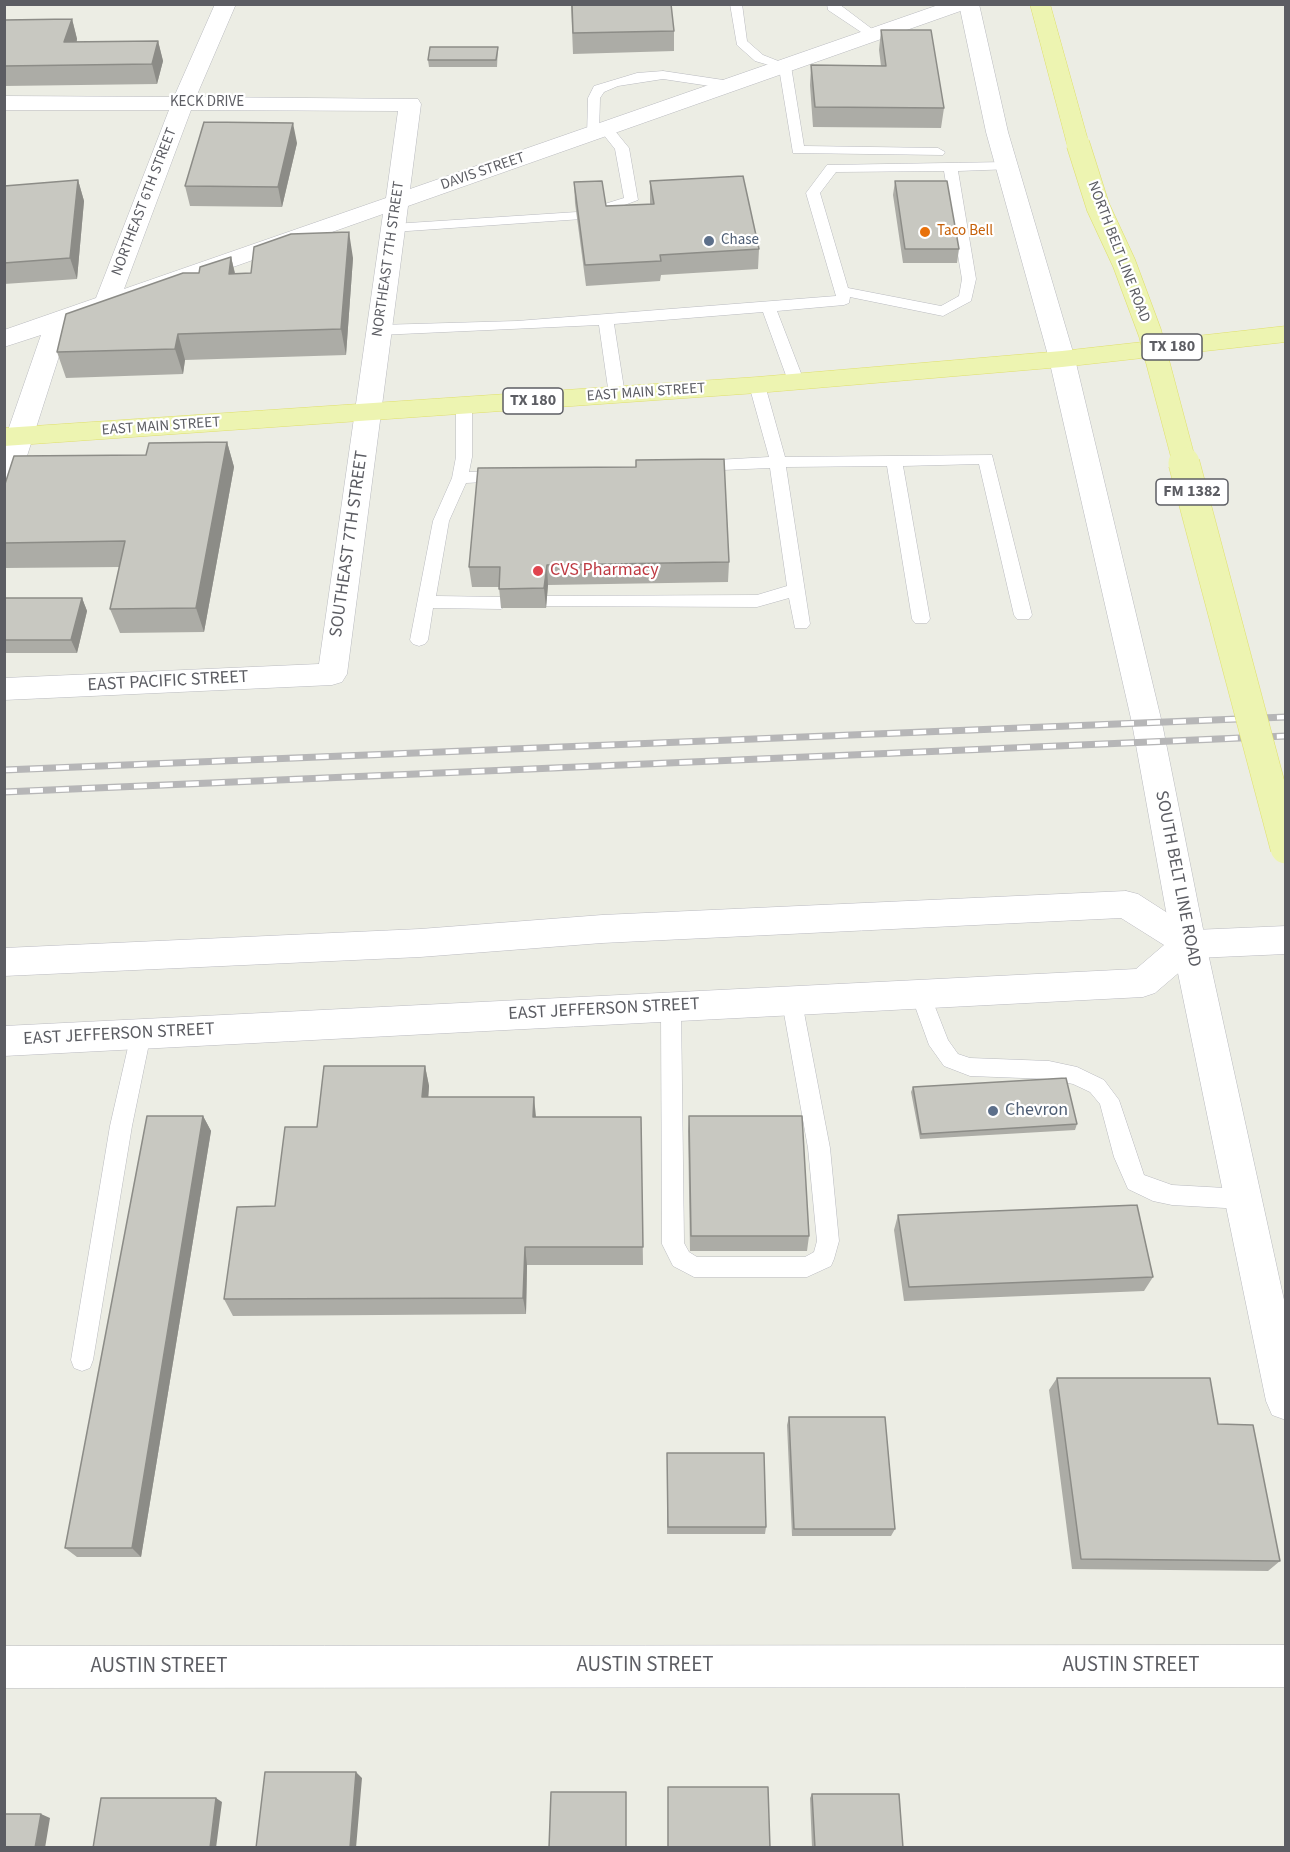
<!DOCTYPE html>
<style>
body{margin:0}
#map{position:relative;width:1290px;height:1852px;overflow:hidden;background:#ecede4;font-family:"Source Sans 3",sans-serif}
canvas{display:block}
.frame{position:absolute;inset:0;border:6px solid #5c5d63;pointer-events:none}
</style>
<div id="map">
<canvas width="1290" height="1852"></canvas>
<div class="frame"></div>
</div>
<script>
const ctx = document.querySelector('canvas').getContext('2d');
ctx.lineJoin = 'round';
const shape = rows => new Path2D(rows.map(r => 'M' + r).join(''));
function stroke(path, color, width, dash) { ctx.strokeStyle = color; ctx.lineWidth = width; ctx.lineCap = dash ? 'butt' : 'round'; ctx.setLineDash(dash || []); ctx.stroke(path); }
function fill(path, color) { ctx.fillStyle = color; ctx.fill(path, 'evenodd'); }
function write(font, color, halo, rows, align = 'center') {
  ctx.font = font + ' "Source Sans 3",sans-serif'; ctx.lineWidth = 4.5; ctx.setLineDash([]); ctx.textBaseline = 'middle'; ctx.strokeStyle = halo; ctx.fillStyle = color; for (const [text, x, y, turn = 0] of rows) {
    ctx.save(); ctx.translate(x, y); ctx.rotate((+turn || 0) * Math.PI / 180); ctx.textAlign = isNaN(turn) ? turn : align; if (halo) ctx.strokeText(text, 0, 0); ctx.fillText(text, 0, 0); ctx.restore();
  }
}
const service = shape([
 [730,4,742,4,747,41,763,55,791,66,804,146,938,148,945,152,943,155,793,153,779,68,755,61,737,45,730,4],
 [827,4,839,4,880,35,878,38,870,38,828,10,827,4],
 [663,71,730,81,736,85,730,89,663,79,618,86,604,92,600,98,599,134,592,138,587,137,588,98,594,86,637,73,663,71],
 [606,125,611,126,629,148,638,200,603,213,598,212,598,206,624,198,615,149,599,129,606,125],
 [1007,162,1014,166,1012,169,958,171,976,279,971,301,943,316,850,297,849,303,844,305,777,311,804,381,796,386,788,381,763,312,614,324,625,395,617,400,609,395,599,325,379,335,372,330,379,325,517,321,836,296,806,193,827,165,1007,162],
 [944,171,962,279,959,296,941,306,848,288,820,193,836,172,944,171],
 [577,212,584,216,582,219,393,232,386,228,393,224,577,212],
 [757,380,765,385,785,457,992,455,1032,615,1029,619,1017,619,1014,615,979,464,903,466,930,619,927,623,915,623,912,619,887,466,786,467,810,624,807,628,795,628,789,598,757,607,541,606,539,602,541,598,547,596,757,595,787,586,770,468,699,471,691,466,699,461,769,457,749,385,757,380],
 [464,401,472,406,472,457,469,472,502,471,510,476,502,481,466,483,449,521,436,596,501,597,509,603,501,609,433,608,428,640,425,644,419,646,413,644,410,640,433,521,452,478,456,457,456,406,464,401],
 [921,986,928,989,948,1040,958,1054,970,1058,1049,1061,1077,1067,1104,1080,1119,1100,1144,1175,1172,1185,1243,1189,1251,1192,1254,1199,1251,1206,1243,1209,1172,1205,1153,1201,1128,1189,1114,1157,1100,1104,1090,1092,1073,1084,1049,1079,970,1076,944,1066,929,1045,911,995,914,989,921,986],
 [792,993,799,996,802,1002,830,1148,839,1241,834,1259,831,1266,807,1277,694,1277,673,1266,662,1244,661,1007,664,1001,671,998,678,1001,681,1007,684,1243,689,1252,697,1257,805,1257,814,1252,817,1241,808,1148,782,1002,785,996,792,993],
 [141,1025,148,1028,151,1034,132,1126,93,1360,90,1368,82,1371,74,1368,71,1360,110,1126,131,1034,134,1028,141,1025]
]);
const minor = shape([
 [215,4,236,4,196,97,418,99,421,104,410,189,941,4,972,4,969,8,408,206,347,674,342,682,332,685,4,700,4,678,319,664,383,214,69,325,18,484,14,491,4,493,4,442,41,335,4,347,4,330,96,298,169,110,4,110,4,96,174,97,215,4],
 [191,110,398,111,386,198,124,289,191,110],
 [1286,1645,1286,1687,4,1688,4,1646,1286,1645]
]);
const tertiary = shape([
 [959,4,979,4,1008,132,1075,359,1162,723,1206,944,1286,1309,1286,1420,1272,1415,1266,1401,1172,944,1132,723,1049,359,986,132,959,4]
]);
const secondary = shape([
 [1126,891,1138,894,1194,930,1286,926,1286,954,1196,958,1155,993,1143,997,4,1056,4,1026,1136,969,1164,945,1121,918,602,943,420,957,4,976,4,948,420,929,602,915,1126,891]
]);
const primary = shape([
 [1030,4,1050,4,1089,144,1086,149,1078,151,1070,149,1067,144,1030,4],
 [1286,326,1286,342,1062,367,757,393,4,446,4,428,757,377,1062,351,1286,326]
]);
stroke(service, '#b9babf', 1);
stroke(minor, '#b9babf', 1);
stroke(tertiary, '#b9babf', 1);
stroke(secondary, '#babac0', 1);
stroke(primary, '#dfdf6b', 1);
fill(service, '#fff');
fill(minor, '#fff');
fill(tertiary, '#fff');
fill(secondary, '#fff');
fill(primary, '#edf4b1');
const rail = shape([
 [4,770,1286,717],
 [4,792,1286,736]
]);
stroke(rail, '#b6b6b7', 7);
stroke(rail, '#fff', 4.5, [13]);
const primaryBridgeFar1 = shape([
 [1078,144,1098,207,1124,263,1150,333,1185,465]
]);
const primaryBridge = shape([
 [1184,463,1286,848]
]);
stroke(primaryBridgeFar1, '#dfdf6b', 24, []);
stroke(primaryBridge, '#dfdf6b', 32, []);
stroke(primaryBridgeFar1, '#edf4b1', 23);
stroke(primaryBridge, '#edf4b1', 31);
fill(shape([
 [571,4,674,31,674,51,573,54],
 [72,19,77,39,77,42,158,41,163,61,157,84,4,86,4,20],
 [881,30,944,108,941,128,813,127,810,85,811,65,881,66,879,50],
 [498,47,497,67,429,67,428,60],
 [297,143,282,207,190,206,185,186],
 [78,180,84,201,77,279,4,284,4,186],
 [650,181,759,249,758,269,661,275,660,281,586,286,575,203,574,182,606,206,650,204],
 [895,181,959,249,957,263,903,263,893,195],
 [231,257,235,273,251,273,353,258,346,355,185,360,183,374,66,378,57,352,199,273],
 [227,442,234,467,204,632,120,633,110,609,120,567,4,568,4,487],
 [729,562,728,582,548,585,546,608,501,608,499,587,472,587,469,567],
 [4,598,82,598,87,611,77,653,4,653],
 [425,1066,429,1086,428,1097,536,1117,641,1117,643,1265,527,1265,526,1314,233,1316,224,1299,275,1206,317,1127],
 [913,1087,1077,1124,1075,1130,920,1139,911,1092],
 [203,1116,211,1131,141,1557,77,1557,65,1548],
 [689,1116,809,1236,807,1251,690,1251,688,1131],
 [898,1215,1153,1277,1144,1291,904,1301,894,1230],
 [1057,1378,1218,1424,1280,1561,1268,1571,1072,1569,1049,1390],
 [789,1417,895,1529,891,1536,792,1536,787,1425],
 [667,1460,766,1527,765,1534,667,1534],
 [812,1794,903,1848,812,1848,810,1798]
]), '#acaca6');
fill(shape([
 [72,19,77,39,70,62,64,42],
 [158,41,163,61,157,84,152,64],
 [293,123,297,143,282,207,278,187],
 [78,180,84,201,77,279,70,258],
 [349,232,353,258,346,355,341,329],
 [231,257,237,283,229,274],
 [178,334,185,360,183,374,175,349],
 [227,442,234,467,204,632,196,608],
 [547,565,548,585,546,608,544,588],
 [82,598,87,611,77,653,71,640],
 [425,1066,429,1086,427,1117,422,1097],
 [534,1097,536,1117,533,1117],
 [203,1116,211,1131,141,1557,132,1548],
 [525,1247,527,1265,526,1314,523,1298],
 [356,1772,362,1778,356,1848,350,1848],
 [216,1798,222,1802,216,1848,210,1848],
 [41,1814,50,1818,45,1848,35,1848]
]), '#8c8c87');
const building = shape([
 [572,4,671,4,674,31,573,33,572,4],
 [72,19,64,42,158,41,152,64,4,66,4,20,72,19],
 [881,30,931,30,944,108,815,107,811,65,886,66,881,30],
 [430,47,498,47,496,60,428,60,430,47],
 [204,122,293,123,278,187,185,186,204,122],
 [743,176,759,249,660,255,661,261,585,265,574,182,602,181,606,206,654,204,650,181,743,176],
 [78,180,70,258,4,263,4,186,78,180],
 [895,181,947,181,959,249,905,249,895,181],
 [349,232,341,329,178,334,175,349,57,352,66,314,183,273,199,273,200,267,231,257,229,274,251,273,254,247,291,234,349,232],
 [227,442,196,608,110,609,125,541,4,543,4,487,14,456,146,455,149,443,227,442],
 [724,459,729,562,547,565,544,588,499,589,500,567,469,567,478,468,636,467,636,460,724,459],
 [4,598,82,598,71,640,4,640,4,598],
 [324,1066,425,1066,422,1097,534,1097,533,1117,641,1117,643,1247,525,1247,523,1298,224,1299,237,1207,275,1206,285,1127,317,1127,324,1066],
 [1066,1078,1077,1124,921,1134,913,1087,1066,1078],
 [147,1116,203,1116,132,1548,65,1548,147,1116],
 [689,1116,802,1116,809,1236,691,1236,689,1116],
 [1137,1205,1153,1277,909,1287,898,1215,1137,1205],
 [1057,1378,1210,1378,1218,1424,1253,1425,1280,1561,1081,1559,1057,1378],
 [789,1417,885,1417,895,1529,794,1529,789,1417],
 [667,1453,764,1453,766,1527,668,1527,667,1453],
 [265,1772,356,1772,350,1848,256,1848,265,1772],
 [668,1787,768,1787,770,1848,668,1848,668,1787],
 [551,1792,626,1792,626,1848,549,1848,551,1792],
 [812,1794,899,1794,903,1848,815,1848,812,1794],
 [101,1798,216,1798,210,1848,93,1848,101,1798],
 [4,1814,41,1814,35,1848,4,1848,4,1814]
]);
fill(building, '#c8c8c1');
stroke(building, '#8c8c87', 1.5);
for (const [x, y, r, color] of [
 [925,232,6,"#e8710a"],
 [709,241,6,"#5c6f8a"],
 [538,571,6,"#e0444e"],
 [993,1111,6,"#5c6f8a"]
]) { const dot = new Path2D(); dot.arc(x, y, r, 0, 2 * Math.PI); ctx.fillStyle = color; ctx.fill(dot); stroke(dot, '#fff', 2); }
write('15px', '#5c5d63', '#fff', [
 ["KECK DRIVE",207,103],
 ["DAVIS STREET",483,172,-19],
 ["NORTHEAST 6TH STREET",145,202,-69],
 ["NORTH BELT LINE ROAD",1118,252,69],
 ["NORTHEAST 7TH STREET",389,259,-82],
 ["EAST MAIN STREET",646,393,-4],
 ["EAST MAIN STREET",161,427,-4]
]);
write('15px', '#c56008', '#fff', [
 ["Taco Bell",937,232]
], 'left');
write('15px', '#4e5e75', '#fff', [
 ["Chase",721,241]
], 'left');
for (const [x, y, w] of [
 [1172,347,60],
 [533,401,60],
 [1192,492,72]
]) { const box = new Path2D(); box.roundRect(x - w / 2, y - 13, w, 26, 4.5); ctx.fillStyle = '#fff'; ctx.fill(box); stroke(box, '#5c5d63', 1.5); }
write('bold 16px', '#5c5d63', null, [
 ["TX 180",1172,347],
 ["TX 180",533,401],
 ["FM 1382",1192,492]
]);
write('18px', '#5c5d63', '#fff', [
 ["SOUTHEAST 7TH STREET",350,544,-82],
 ["EAST PACIFIC STREET",168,682,-3],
 ["SOUTH BELT LINE ROAD",1177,879,79],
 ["EAST JEFFERSON STREET",604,1010,-3],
 ["EAST JEFFERSON STREET",119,1035,-3]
]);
write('18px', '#be3a42', '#fff', [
 ["CVS Pharmacy",550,571]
], 'left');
write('18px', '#4e5e75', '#fff', [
 ["Chevron",1005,1111]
], 'left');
write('21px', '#5c5d63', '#fff', [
 ["AUSTIN STREET",645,1666],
 ["AUSTIN STREET",1131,1666],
 ["AUSTIN STREET",159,1667]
]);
</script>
